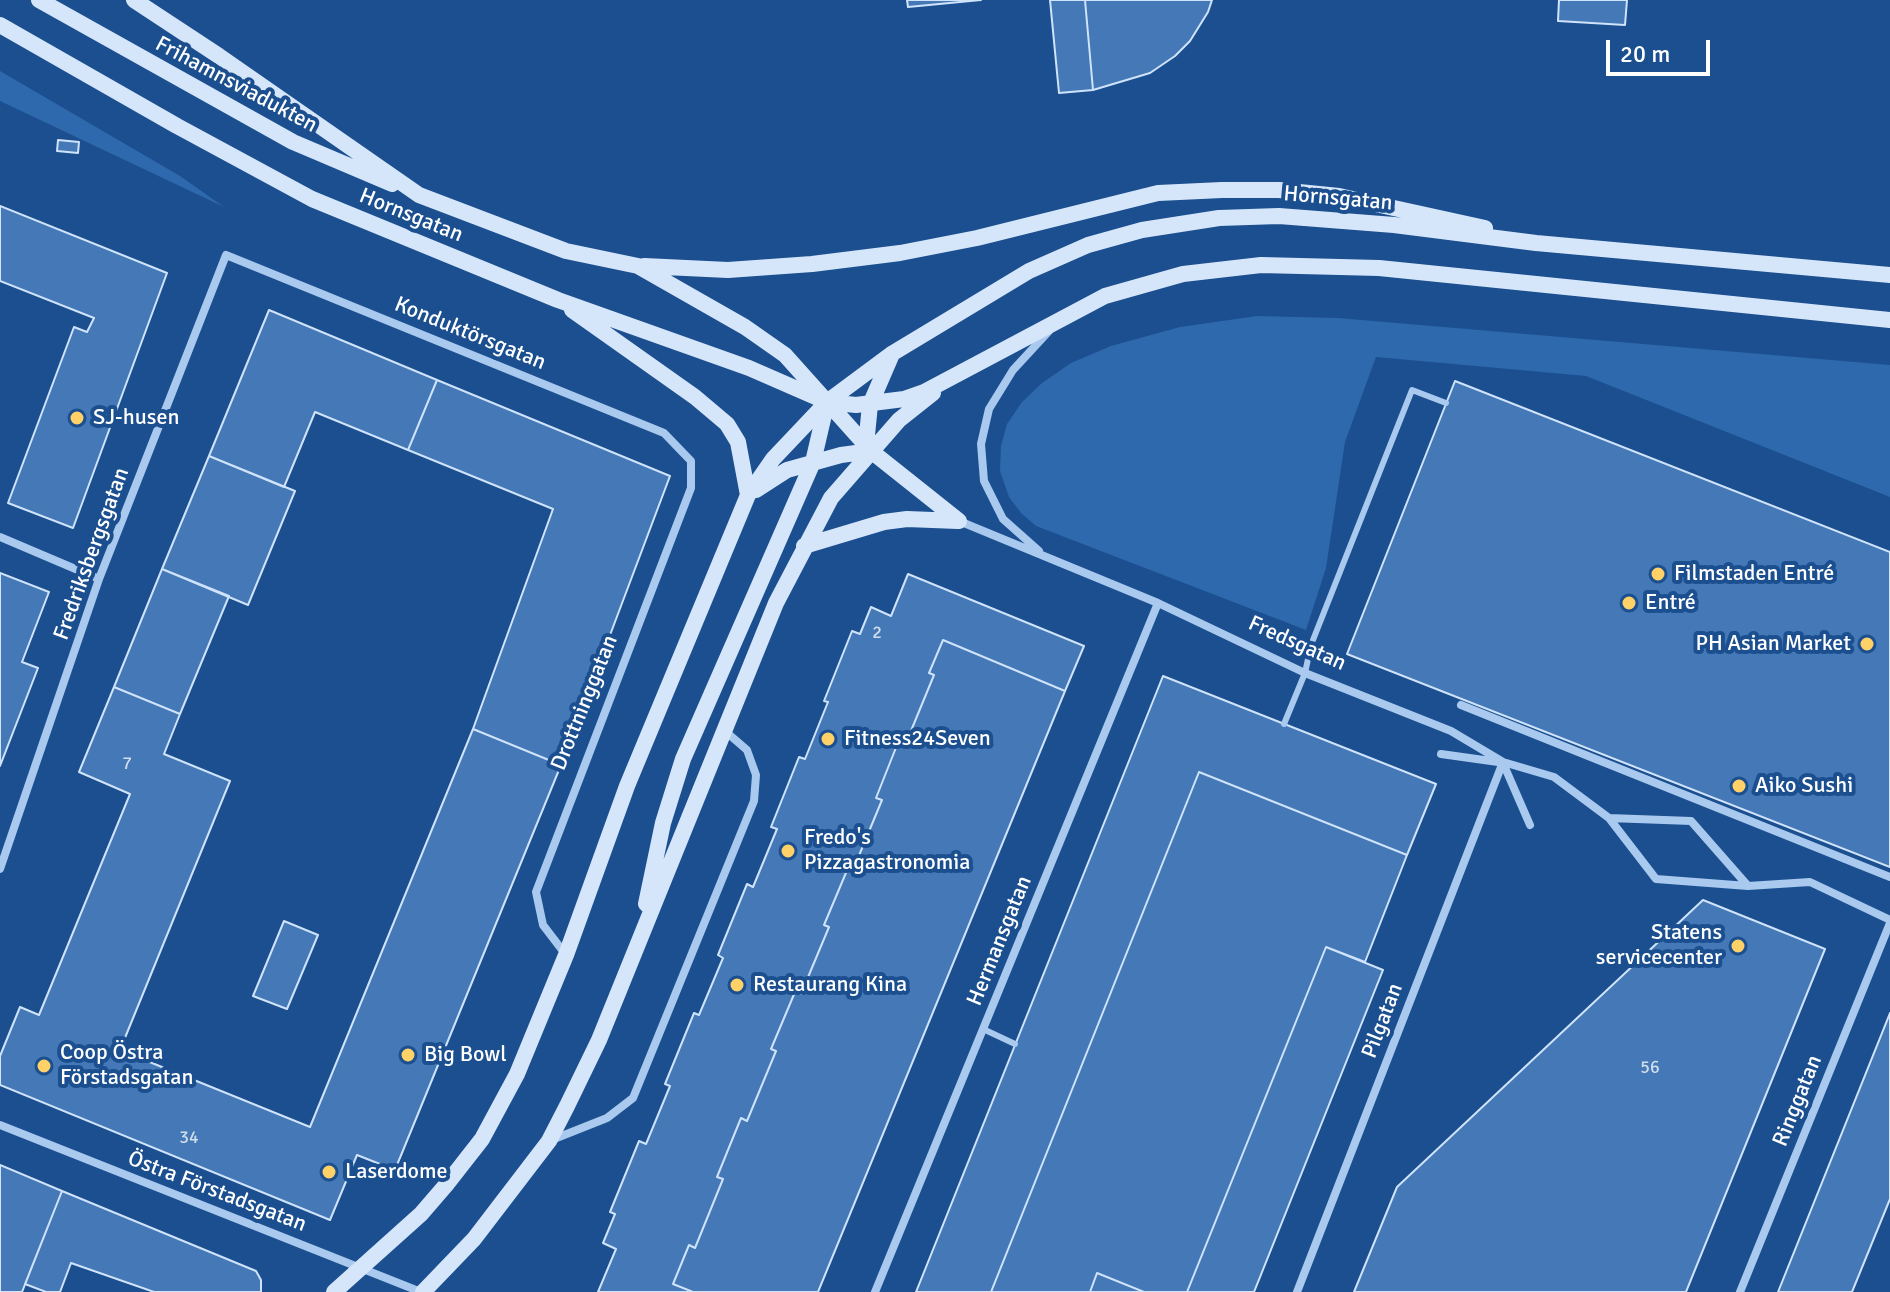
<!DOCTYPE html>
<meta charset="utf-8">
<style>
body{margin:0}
#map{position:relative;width:1890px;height:1292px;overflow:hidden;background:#1b4f8f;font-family:Signika,sans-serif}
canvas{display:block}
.scale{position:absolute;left:1606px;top:40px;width:104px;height:36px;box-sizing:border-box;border:4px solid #fff;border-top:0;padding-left:10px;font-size:24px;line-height:28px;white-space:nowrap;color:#fff;-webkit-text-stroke:6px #1b4f8f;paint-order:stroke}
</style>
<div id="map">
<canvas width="1890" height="1292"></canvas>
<div class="scale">20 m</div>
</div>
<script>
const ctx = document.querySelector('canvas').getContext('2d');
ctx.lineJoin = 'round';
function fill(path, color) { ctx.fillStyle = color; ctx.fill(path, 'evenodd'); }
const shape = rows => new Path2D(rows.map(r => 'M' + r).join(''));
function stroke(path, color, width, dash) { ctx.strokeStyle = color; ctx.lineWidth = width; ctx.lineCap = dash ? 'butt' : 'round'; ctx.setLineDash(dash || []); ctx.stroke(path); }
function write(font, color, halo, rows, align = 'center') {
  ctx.font = font + ' Signika,sans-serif'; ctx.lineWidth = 8; ctx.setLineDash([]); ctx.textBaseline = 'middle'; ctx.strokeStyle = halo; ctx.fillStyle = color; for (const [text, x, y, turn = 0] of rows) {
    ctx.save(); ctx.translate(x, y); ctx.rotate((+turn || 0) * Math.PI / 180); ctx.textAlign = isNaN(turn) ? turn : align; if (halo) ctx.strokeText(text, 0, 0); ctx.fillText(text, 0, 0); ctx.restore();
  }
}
fill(shape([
 [0,71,180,176,224,207,0,101],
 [1257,316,1338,318,1890,365,1890,497,1586,376,1376,357,1345,442,1326,568,1306,630,1036,526,1021,513,1009,497,1000,471,1001,446,1007,424,1022,402,1042,383,1071,363,1111,346,1180,327]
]), '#2e69ad');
const building = shape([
 [907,0,981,0,908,7,907,0],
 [1050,0,1085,0,1093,90,1059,93,1050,0],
 [1085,0,1212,0,1208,12,1190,41,1175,56,1150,73,1093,90,1085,0],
 [1559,0,1627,0,1625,25,1558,21,1559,0],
 [58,140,79,142,78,153,57,151,58,140],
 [0,206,167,273,73,528,8,503,74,327,87,332,94,318,0,281,0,206],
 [269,310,437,380,408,450,315,412,284,487,209,456,269,310],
 [437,380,670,476,561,765,473,729,553,509,408,450,437,380],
 [1455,381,1890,552,1890,867,1347,654,1455,381],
 [209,456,295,491,248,605,162,569,209,456],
 [162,569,229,596,180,714,114,687,162,569],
 [0,573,49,592,22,662,38,668,0,766,0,573],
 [908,574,1084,646,1065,691,943,640,929,673,934,675,906,743,899,740,876,798,882,800,853,870,848,868,824,925,829,927,801,994,795,992,771,1049,776,1051,747,1121,741,1118,717,1177,723,1179,695,1248,689,1245,673,1284,693,1292,598,1292,616,1249,603,1243,615,1214,610,1212,639,1141,646,1144,670,1086,665,1084,694,1013,699,1015,723,958,718,955,747,884,753,887,777,829,771,827,799,757,805,759,828,702,824,701,852,631,860,634,871,607,891,616,908,574],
 [943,640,1065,691,818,1292,693,1292,673,1284,689,1245,695,1248,723,1179,717,1177,741,1118,747,1121,776,1051,771,1049,795,992,801,994,829,927,824,925,848,868,853,870,882,800,876,798,899,740,906,743,934,675,929,673,943,640],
 [1163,676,1436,784,1407,855,1199,772,991,1292,916,1292,1163,676],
 [114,687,180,714,164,754,230,781,120,1050,310,1127,473,729,561,765,395,1170,357,1155,330,1220,0,1085,0,1056,20,1007,39,1015,130,794,79,772,114,687],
 [1199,772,1407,855,1365,962,1326,947,1187,1292,1144,1292,1097,1273,1090,1292,991,1292,1199,772],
 [1703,900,1825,949,1686,1292,1354,1292,1397,1187,1703,900],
 [284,921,318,935,287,1009,253,996,284,921],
 [1326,947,1383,970,1254,1292,1187,1292,1326,947],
 [1890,1013,1890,1199,1852,1292,1778,1292,1890,1013],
 [0,1165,62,1191,22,1292,0,1292,0,1165],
 [62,1191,256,1271,261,1280,261,1292,154,1292,71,1263,60,1292,46,1292,25,1284,62,1191],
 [1097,1273,1144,1292,1090,1292,1097,1273]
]);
fill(building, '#4478b7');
stroke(building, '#cfe3fa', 2);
stroke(shape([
 [1284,724,1305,673,1311,645,1412,390,1446,403],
 [983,1029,1015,1044]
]), '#a9c9ee', 6);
stroke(shape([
 [959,521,1158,603,1305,673,1451,731,1503,762,1554,777,1609,818,1691,821,1748,886,1810,882,1890,920],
 [0,537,99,579],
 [1039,551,1003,519,984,481,981,444,989,409,1013,370,1049,331],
 [1461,705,1890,877],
 [1441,754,1498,762],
 [1503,763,1530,825],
 [1609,818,1656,879,1748,886],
 [0,869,99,579,226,255,664,433,691,461,691,488,536,892,543,925,566,955],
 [0,1125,421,1292],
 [549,1141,607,1118,633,1098,754,801,756,775,747,750,725,731],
 [875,1292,1158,603],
 [1297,1292,1503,762],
 [1740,1292,1890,923]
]), '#a9c9ee', 8);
stroke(shape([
 [39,0,293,142,392,184],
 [134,0,219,56,419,195,566,251,638,266,745,327,785,355,871,451,959,521],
 [0,25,177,126,312,199,558,300,749,368,827,402,856,405,904,399,924,392,1105,296,1183,274,1261,265,1379,268,1890,320],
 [644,266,728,270,812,264,900,253,977,238,1158,193,1222,190,1279,190,1339,196,1485,228],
 [572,310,695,397,727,424,738,442,748,495],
 [870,449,867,435,870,405,892,354],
 [756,490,787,470,841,455,871,451],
 [804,546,884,522,907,519,958,521],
 [646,904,663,823,683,759,813,462,827,402],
 [334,1292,421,1214,446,1185,482,1139,517,1074,566,955,627,786,748,495,773,459,827,402,893,353,1029,271,1088,245,1142,230,1219,218,1279,216,1394,225,1536,243,1890,275],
 [423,1292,474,1239,549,1141,567,1106,599,1040,776,603,831,498,899,420,933,393]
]), '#d6e6fa', 16);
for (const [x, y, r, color] of [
 [77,418,8,"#ffd166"],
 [1658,574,8,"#ffd166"],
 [1629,603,8,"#ffd166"],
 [1867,644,8,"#ffd166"],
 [828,739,8,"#ffd166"],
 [1739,786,8,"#ffd166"],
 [788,851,8,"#ffd166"],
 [1738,946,8,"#ffd166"],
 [737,985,8,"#ffd166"],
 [408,1055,8,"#ffd166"],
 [44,1066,8,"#ffd166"],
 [329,1172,8,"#ffd166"]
]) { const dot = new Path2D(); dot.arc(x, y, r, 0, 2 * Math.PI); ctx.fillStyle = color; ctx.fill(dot); stroke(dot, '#1b4f8f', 3); }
write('18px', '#d0dded', null, [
 ["2",877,633],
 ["7",127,764],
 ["56",1650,1068],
 ["34",189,1138]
]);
write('22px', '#fff', '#1b4f8f', [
 ["Frihamnsviadukten",236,85,28],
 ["Hornsgatan",1338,199,5],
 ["Hornsgatan",411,216,22],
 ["Konduktörsgatan",470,334,22],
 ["Fredriksbergsgatan",92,554,-70],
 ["Fredsgatan",1297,644,24],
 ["Drottninggatan",585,703,-68],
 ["Hermansgatan",1000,941,-68],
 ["Pilgatan",1383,1021,-69],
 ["Ringgatan",1798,1101,-68],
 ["Östra Förstadsgatan",217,1192,21]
]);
write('22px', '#fff', '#1b4f8f', [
 ["SJ-husen",93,418],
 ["Filmstaden Entré",1674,574],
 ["Entré",1645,603],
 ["PH Asian Market",1851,644,"right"],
 ["Fitness24Seven",844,739],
 ["Aiko Sushi",1755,786],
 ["Fredo's",804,838],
 ["Pizzagastronomia",804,863],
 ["Statens",1722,933,"right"],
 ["servicecenter",1722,958,"right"],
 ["Restaurang Kina",753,985],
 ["Coop Östra",60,1053],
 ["Förstadsgatan",60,1078],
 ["Big Bowl",424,1055],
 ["Laserdome",345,1172]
], 'left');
</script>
